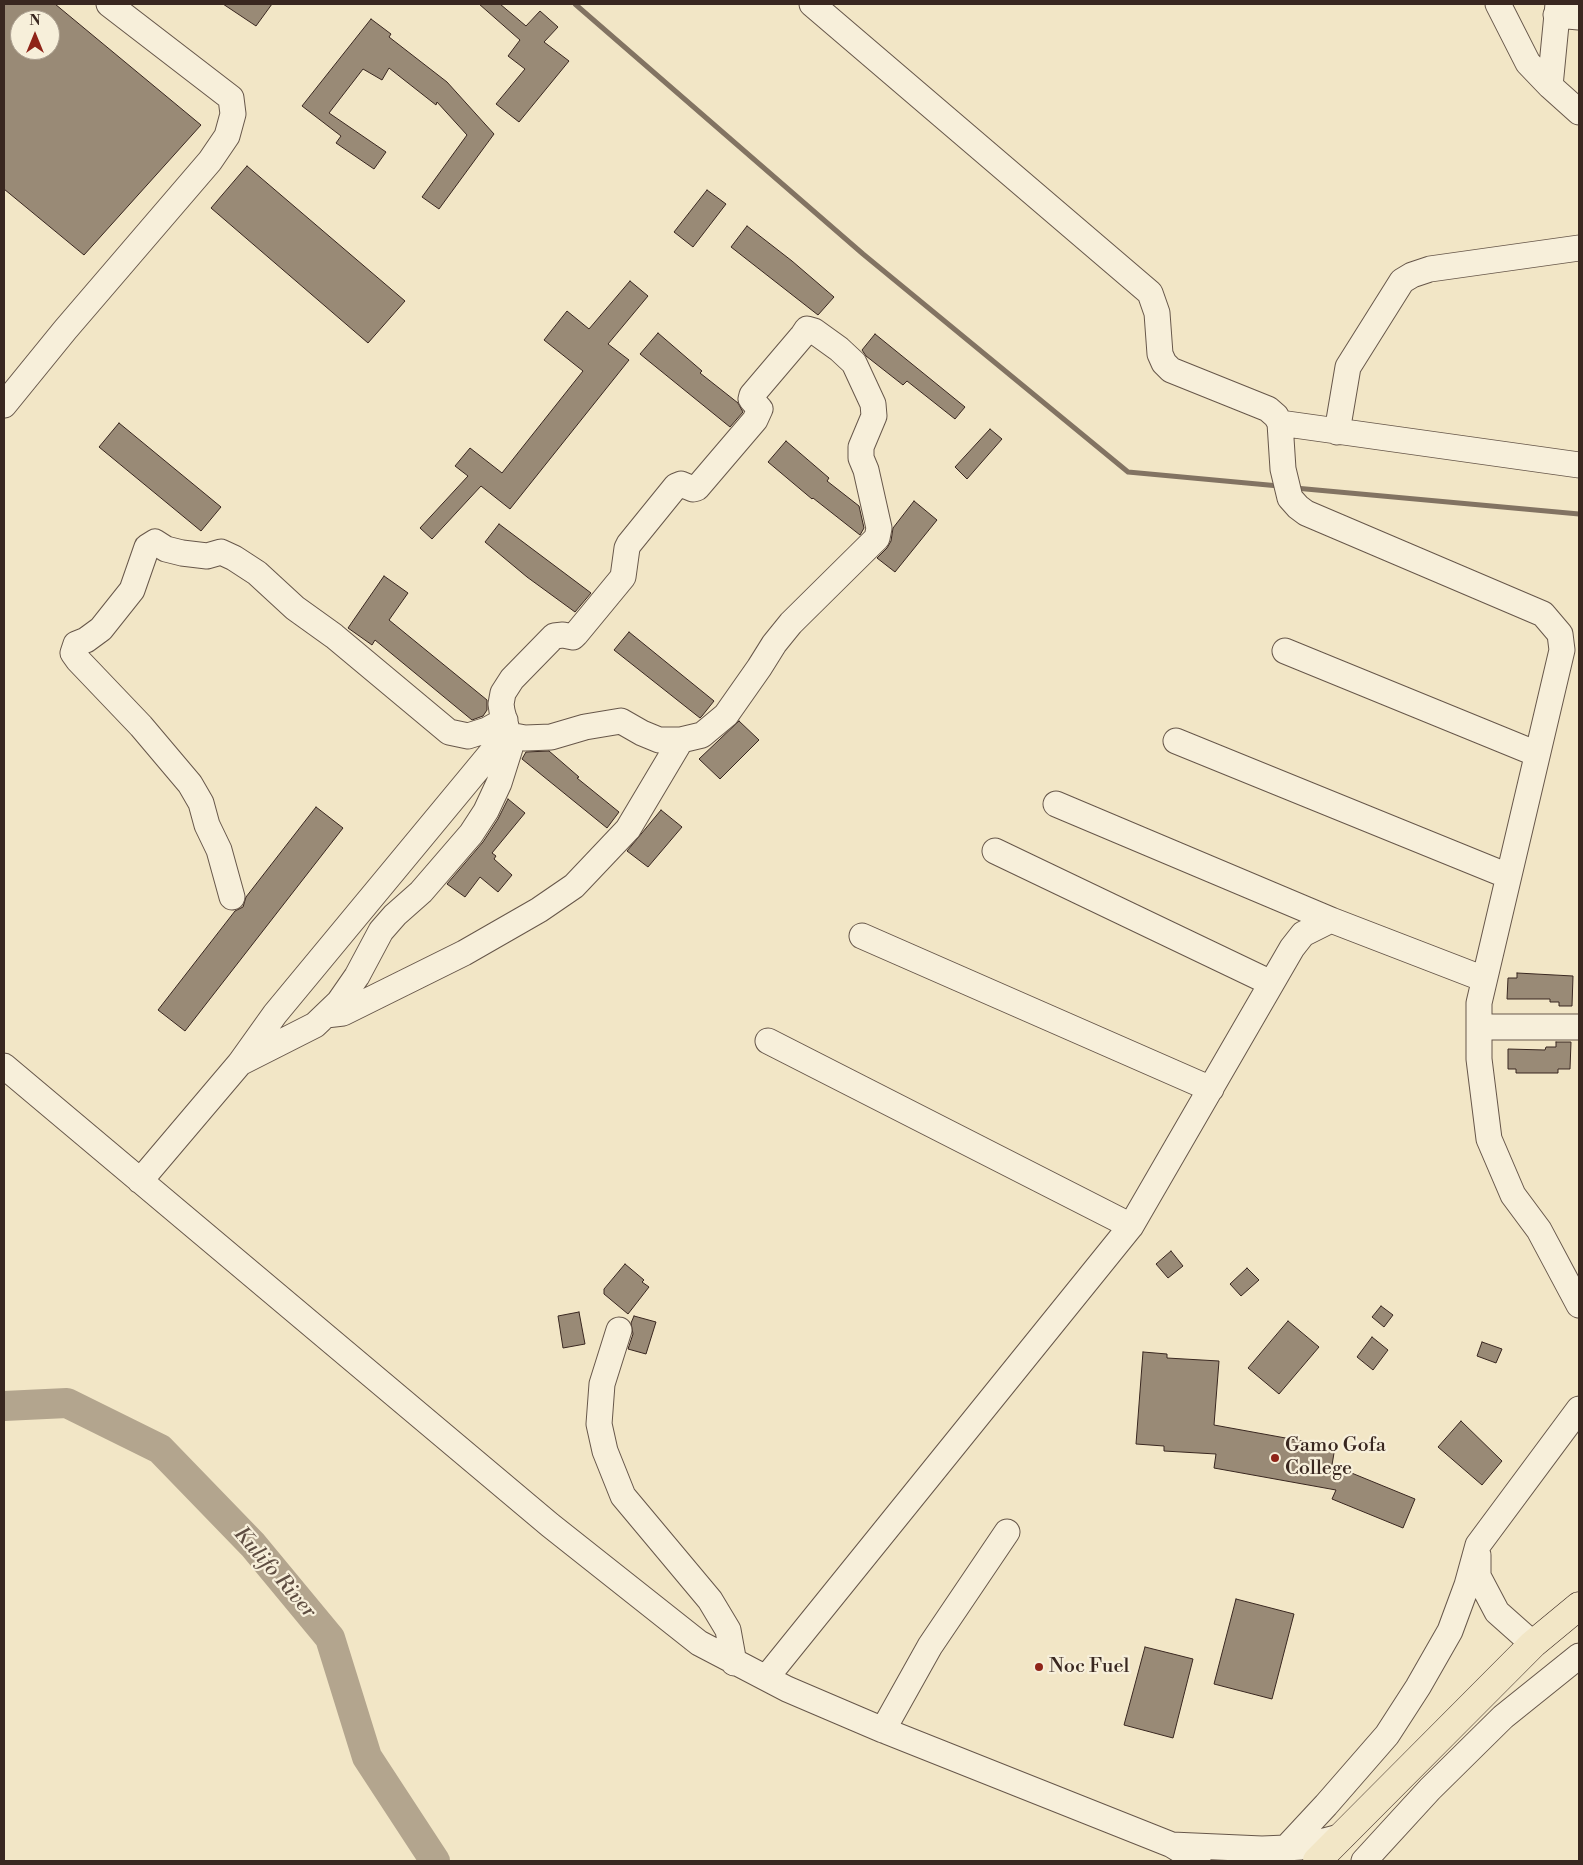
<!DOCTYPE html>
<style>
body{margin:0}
#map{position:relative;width:1583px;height:1865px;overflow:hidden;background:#f2e6c6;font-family:"Libre Bodoni",serif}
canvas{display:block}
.frame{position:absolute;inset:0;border:5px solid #392720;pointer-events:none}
.north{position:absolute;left:10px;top:10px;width:50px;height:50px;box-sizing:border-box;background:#f7efda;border:1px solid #ab9f90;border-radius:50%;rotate:0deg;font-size:14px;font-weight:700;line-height:20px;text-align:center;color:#392720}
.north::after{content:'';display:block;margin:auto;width:18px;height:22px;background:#8f2418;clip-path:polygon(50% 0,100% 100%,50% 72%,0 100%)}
</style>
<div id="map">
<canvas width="1583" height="1865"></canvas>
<div class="frame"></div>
<div class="north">N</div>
</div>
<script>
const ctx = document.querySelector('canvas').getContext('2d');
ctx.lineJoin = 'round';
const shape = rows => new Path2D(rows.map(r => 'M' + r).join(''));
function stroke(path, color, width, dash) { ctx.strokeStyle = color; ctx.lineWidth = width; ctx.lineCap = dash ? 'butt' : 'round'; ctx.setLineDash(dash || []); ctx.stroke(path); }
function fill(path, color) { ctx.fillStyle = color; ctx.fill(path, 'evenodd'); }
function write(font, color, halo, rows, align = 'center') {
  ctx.font = font + ' "Libre Bodoni",serif'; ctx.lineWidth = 4.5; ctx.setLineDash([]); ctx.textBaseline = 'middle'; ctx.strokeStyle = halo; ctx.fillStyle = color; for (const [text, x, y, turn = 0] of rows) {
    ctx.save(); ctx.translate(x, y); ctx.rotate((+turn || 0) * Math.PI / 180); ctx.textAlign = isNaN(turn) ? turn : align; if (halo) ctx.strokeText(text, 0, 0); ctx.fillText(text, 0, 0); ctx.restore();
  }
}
stroke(shape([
 [575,4,863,254,1128,472,1279,486],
 [1295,488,1579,514]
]), '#827362', 5);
stroke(shape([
 [4,1406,67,1403,160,1449,253,1545,330,1638,367,1757,435,1861]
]), '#b3a58e', 30);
const building = shape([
 [4,4,55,4,201,125,84,255,4,189,4,4],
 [20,20,50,20,50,50,20,50,20,20],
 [223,4,272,4,256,26,223,4],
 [479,4,500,4,526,26,540,11,558,27,544,42,569,61,519,122,496,104,525,69,508,56,520,40,479,4],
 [371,19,391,34,389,37,447,82,494,134,439,209,422,197,467,135,437,102,436,105,389,68,382,80,363,69,329,113,386,152,374,169,336,143,341,136,302,106,371,19],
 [247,166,405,301,368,343,211,208,247,166],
 [707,190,726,204,693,247,674,232,707,190],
 [747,226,792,261,834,297,818,315,731,247,747,226],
 [630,281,648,296,608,344,629,360,510,509,481,486,432,539,420,528,468,476,455,466,470,448,502,473,583,371,544,340,567,311,589,329,630,281],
 [658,333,702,371,700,373,738,403,743,412,730,427,640,354,658,333],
 [875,334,965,407,955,419,907,381,903,385,866,356,862,350,875,334],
 [119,423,221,507,201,531,99,447,119,423],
 [990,429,1002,439,967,479,955,467,990,429],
 [786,441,829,478,827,481,859,506,864,528,860,535,813,498,812,499,768,462,786,441],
 [914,501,937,520,895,572,877,558,887,548,891,541,893,528,914,501],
 [499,524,591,593,575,612,527,577,485,542,499,524],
 [384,576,408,593,389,620,487,700,487,710,483,716,472,720,375,640,372,645,348,628,384,576],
 [629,632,714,701,702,716,700,718,614,650,629,632],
 [739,721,759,740,720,779,699,759,739,721],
 [549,751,579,777,577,778,619,812,607,828,522,759,526,752,549,751],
 [508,799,525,813,492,853,496,856,494,859,512,875,498,892,480,877,465,897,447,884,483,842,498,819,508,799],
 [316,807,343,828,185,1031,158,1010,235,911,243,907,246,897,316,807],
 [661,810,682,827,648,867,627,851,661,810],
 [1517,973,1573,976,1572,1006,1559,1006,1559,1002,1550,1002,1550,999,1507,999,1508,978,1517,978,1517,973],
 [1556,1042,1571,1042,1570,1069,1558,1069,1558,1073,1516,1073,1516,1069,1508,1069,1508,1049,1545,1050,1546,1047,1556,1047,1556,1042],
 [1171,1251,1183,1266,1168,1278,1156,1264,1171,1251],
 [625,1264,644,1280,642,1282,649,1287,628,1314,604,1294,604,1289,625,1264],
 [1247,1268,1259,1280,1241,1296,1230,1284,1247,1268],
 [1381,1306,1393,1315,1384,1327,1372,1317,1381,1306],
 [579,1312,585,1344,563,1348,558,1316,579,1312],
 [634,1316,656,1322,646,1354,628,1349,633,1334,631,1323,634,1316],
 [1288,1321,1319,1347,1279,1394,1248,1368,1288,1321],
 [1372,1337,1388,1350,1373,1370,1357,1357,1372,1337],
 [1482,1342,1502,1349,1496,1363,1477,1356,1482,1342],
 [1143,1352,1167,1354,1167,1358,1219,1361,1214,1425,1335,1447,1332,1465,1415,1499,1403,1528,1332,1499,1336,1490,1214,1468,1216,1454,1164,1451,1164,1446,1136,1444,1143,1352],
 [1461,1421,1502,1461,1482,1485,1438,1447,1461,1421],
 [1236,1599,1294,1614,1272,1699,1214,1684,1236,1599],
 [1145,1647,1193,1659,1173,1738,1124,1725,1145,1647]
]);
fill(building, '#998a76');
stroke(building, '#392720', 1);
const minor = shape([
 [812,4,1150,293,1157,313,1160,354,1164,363,1171,370,1268,409,1276,416,1280,423,1283,469,1290,498,1298,507,1306,513,1543,614,1560,634,1562,650,1479,1003,1479,1059,1489,1139,1513,1195,1539,1230,1579,1305],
 [1498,4,1528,63,1550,86,1579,112],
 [1556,15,1579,17],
 [1550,86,1558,4],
 [4,405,65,330,210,161,227,136,233,114,231,98,109,4],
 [1280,423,1579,465],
 [1337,432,1348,367,1402,281,1412,275,1430,269,1579,248],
 [1285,651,1537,754],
 [1176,741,1508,876],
 [1056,804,1331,920],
 [995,851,1271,983],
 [232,897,219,850,207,825,201,803,190,784,141,726,78,660,73,653,76,644,86,640,101,629,132,590,147,547,155,542,166,549,182,553,207,556,221,552,234,558,257,573,295,608,334,636,449,732,468,736,487,730,505,720],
 [862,936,1211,1089],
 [326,1015,343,1013,464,953,539,910,574,886,628,829,681,740],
 [1479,1027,1579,1027],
 [768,1041,1131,1226],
 [240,1063,315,1025,339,1002,357,976,381,931,395,915,421,892,471,834,486,811,499,783,511,745,502,711,501,704,503,693,512,679,554,636,563,635,573,637,576,634,623,577,627,548,629,544,676,486,681,484,693,489,697,488,755,420,760,409,751,399,752,395,803,335,807,329,814,331,839,349,854,363,873,404,874,416,861,447,861,458,866,470,879,528,877,538,791,623,774,644,759,668,726,715,702,735,681,740,659,740,642,733,621,721,585,727,551,737,525,738,509,735],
 [4,1066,550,1525,699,1643,787,1689,883,1730,1172,1845,1198,1861],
 [140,1181,240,1063,275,1014,496,747,509,735],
 [619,1330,602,1384,599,1424,605,1451,623,1496,710,1600,728,1630,734,1663],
 [1478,1555,1478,1576,1497,1612,1533,1644],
 [766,1678,1131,1226,1292,948,1303,934,1331,920,1484,979],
 [883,1730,930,1646,1007,1532],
 [1172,1845,1262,1849,1286,1848,1301,1847,1343,1836],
 [1286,1848,1326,1805,1387,1735,1418,1687,1450,1631,1467,1585,1478,1545,1579,1409],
 [1364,1861,1430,1789,1503,1717,1579,1656]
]);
const major = shape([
 [1317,1861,1533,1644,1579,1606]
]);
stroke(minor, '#67574a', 27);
stroke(major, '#392720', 29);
stroke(minor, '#f7efda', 25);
stroke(major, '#f2e6c6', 28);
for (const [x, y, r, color] of [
 [1275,1458,5,"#8f2418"],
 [1039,1667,5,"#8f2418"]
]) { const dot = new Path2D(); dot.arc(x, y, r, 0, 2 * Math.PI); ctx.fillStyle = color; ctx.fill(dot); stroke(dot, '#f7efda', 2); }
write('20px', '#392720', '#f7efda', [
 ["Gamo Gofa",1285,1446],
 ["College",1285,1469],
 ["Noc Fuel",1049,1667]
], 'left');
write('italic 21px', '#5e4d41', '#f7efda', [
 ["Kulifo River",274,1573,49]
]);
</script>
